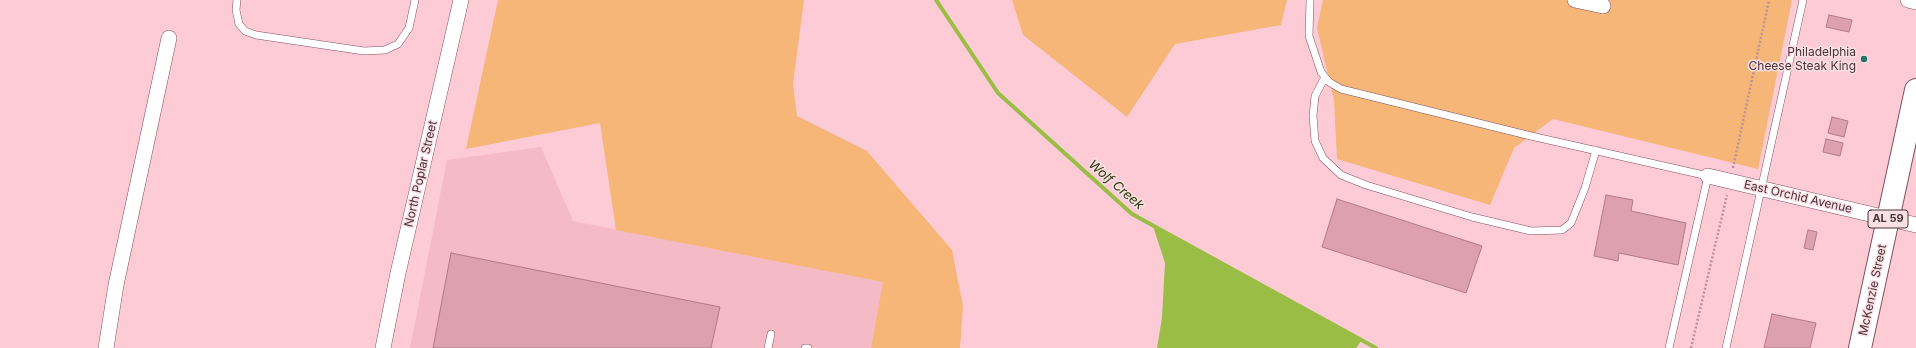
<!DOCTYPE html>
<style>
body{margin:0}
canvas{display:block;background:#fdcbd6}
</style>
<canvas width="1916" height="348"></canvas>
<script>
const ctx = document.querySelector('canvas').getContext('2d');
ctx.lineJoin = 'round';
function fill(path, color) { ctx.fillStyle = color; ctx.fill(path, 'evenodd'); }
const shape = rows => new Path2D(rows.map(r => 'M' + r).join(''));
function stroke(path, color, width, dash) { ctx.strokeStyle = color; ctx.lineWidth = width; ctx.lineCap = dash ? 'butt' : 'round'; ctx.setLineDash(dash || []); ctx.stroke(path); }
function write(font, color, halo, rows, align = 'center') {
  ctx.font = font + ' Inter,sans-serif'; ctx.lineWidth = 3; ctx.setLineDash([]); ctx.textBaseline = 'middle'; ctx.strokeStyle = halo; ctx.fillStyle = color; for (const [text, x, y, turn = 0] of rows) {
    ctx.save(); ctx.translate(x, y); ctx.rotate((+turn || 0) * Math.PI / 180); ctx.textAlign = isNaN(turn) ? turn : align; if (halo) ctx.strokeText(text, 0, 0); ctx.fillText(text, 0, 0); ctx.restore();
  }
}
fill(shape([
 [541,147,573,221,884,282,871,348,410,348,447,160]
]), '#f4bbc7');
fill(shape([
 [498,0,804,0,793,84,797,116,867,151,952,250,963,306,960,348,871,348,883,282,616,230,600,123,466,149],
 [1012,0,1287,0,1281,25,1175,44,1127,117,1023,35],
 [1323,0,1792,0,1758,169,1553,119,1514,148,1490,205,1337,159,1334,100,1317,28]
]), '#f6b677');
fill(shape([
 [1153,226,1362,340,1356,348,1157,348,1162,318,1165,263]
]), '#9abe45');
stroke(shape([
 [936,0,998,93,1132,214,1376,348]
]), '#9abe45', 4);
const building = shape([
 [1829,15,1852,20,1849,32,1826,27,1829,15],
 [1832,117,1848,121,1844,137,1828,133,1832,117],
 [1826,139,1843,143,1840,156,1823,152,1826,139],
 [1606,195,1633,200,1631,211,1686,223,1678,265,1619,253,1618,261,1594,256,1606,195],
 [1337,199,1482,246,1466,293,1322,247,1337,199],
 [1808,230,1817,232,1813,250,1804,248,1808,230],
 [451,253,720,307,711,348,433,348,451,253],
 [1772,314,1816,323,1810,348,1764,348,1772,314]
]);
fill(building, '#dda1ae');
stroke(building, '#b27986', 1);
const service = shape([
 [237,0,236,10,239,24,245,31,256,35,364,51,385,50,398,44,409,28,415,0],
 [1310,0,1309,36,1321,72,1329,82,1341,89,1531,136,1708,176,1669,348],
 [1325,77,1315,96,1313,116,1315,141,1323,158,1341,175,1366,185,1472,217,1531,231,1562,230,1571,223,1585,188,1596,150],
 [768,348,771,334],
 [805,348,808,348],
 [1726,348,1803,0]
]);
const minor = shape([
 [1575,0,1603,6],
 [1908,0,1916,2],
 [1708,176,1916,225],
 [106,348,116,285,169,38],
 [383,348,398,273,461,0]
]);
const primary = shape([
 [1860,348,1916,90]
]);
stroke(service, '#844f5c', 8);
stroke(minor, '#844f5c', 16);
stroke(primary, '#844f5c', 24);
stroke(shape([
 [1733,168,1769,0],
 [1691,348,1727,195]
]), '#bc939c', 2.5, [2, 2]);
stroke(service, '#fff', 7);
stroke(minor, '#fff', 15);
stroke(primary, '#fff', 22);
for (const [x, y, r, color] of [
 [1864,59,4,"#2a7169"]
]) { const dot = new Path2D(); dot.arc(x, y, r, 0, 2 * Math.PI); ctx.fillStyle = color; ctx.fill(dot); stroke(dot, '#fae0e5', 1.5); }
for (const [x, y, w] of [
 [1888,219,40]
]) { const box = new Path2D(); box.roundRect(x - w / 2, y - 9, w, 18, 3); ctx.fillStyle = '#fae0e5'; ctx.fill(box); stroke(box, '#4a3237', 1); }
write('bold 11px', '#4a3237', null, [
 ["AL 59",1888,219]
]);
write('12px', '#4a3237', '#fae0e5', [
 ["Philadelphia",1856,52],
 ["Cheese Steak King",1856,66]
], 'right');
write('12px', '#4a3237', '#fae0e5', [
 ["North Poplar Street",421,174,-77],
 ["East Orchid Avenue",1798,197,13],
 ["McKenzie Street",1873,290,-78]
]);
write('italic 13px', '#2b3907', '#fae0e5', [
 ["Wolf Creek",1116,185,41]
]);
</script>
